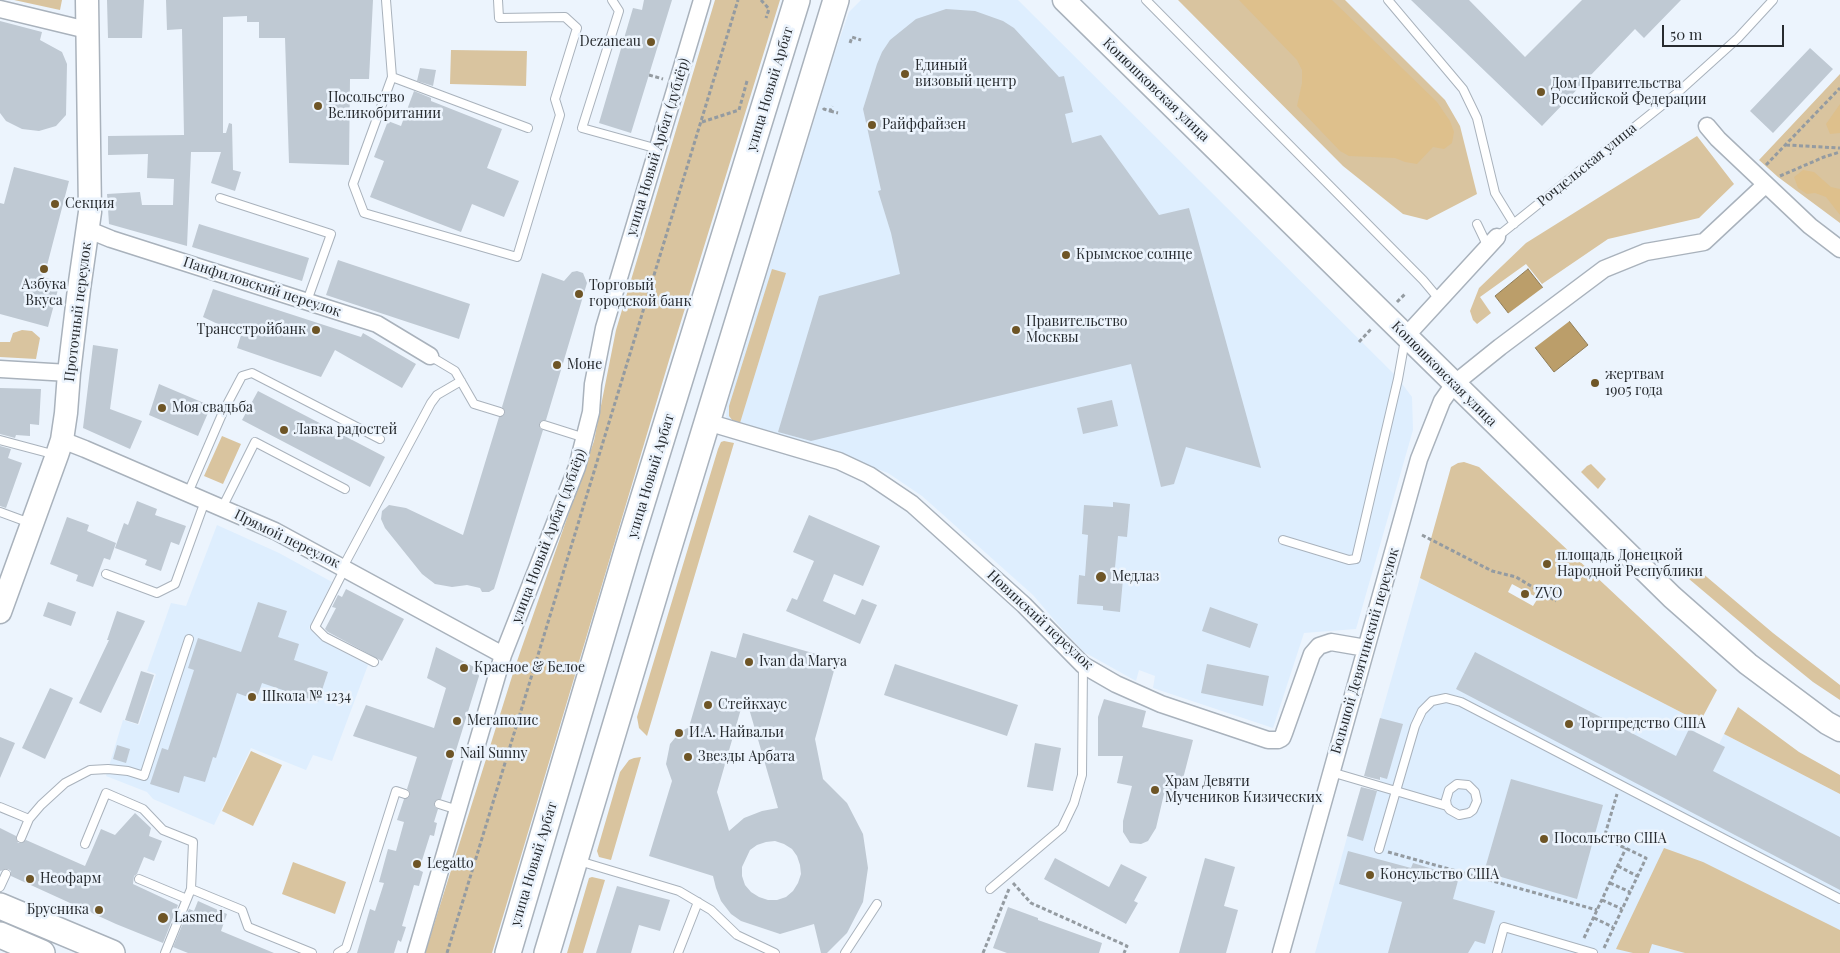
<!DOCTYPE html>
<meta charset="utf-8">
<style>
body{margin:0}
#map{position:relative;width:1840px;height:953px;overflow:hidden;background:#ecf4fd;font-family:"Playfair Display",serif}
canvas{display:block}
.scale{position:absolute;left:1662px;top:25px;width:122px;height:22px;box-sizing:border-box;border:2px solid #272b2f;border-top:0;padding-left:6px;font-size:15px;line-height:18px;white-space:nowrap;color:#272b2f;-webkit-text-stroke:4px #ecf4fd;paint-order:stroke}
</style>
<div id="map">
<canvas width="1840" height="953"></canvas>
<div class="scale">50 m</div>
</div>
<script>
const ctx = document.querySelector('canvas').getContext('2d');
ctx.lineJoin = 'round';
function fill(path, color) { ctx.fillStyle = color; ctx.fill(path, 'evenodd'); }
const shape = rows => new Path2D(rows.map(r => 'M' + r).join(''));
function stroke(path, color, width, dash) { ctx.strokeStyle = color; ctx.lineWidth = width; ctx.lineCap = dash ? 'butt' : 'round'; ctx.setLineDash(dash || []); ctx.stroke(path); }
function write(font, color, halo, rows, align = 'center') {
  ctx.font = font + ' "Playfair Display",serif'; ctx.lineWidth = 5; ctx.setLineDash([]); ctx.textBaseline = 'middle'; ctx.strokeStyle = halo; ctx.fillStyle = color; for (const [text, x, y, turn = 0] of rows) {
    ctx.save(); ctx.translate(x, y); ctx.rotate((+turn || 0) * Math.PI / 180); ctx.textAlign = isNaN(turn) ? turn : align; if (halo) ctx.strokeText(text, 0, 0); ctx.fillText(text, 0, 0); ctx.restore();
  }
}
fill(shape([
 [861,0,1018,0,1397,377,1412,397,1413,430,1356,629,1304,633,1273,728,1153,688,1155,676,1139,670,1136,681,1084,652,1056,622,1033,595,922,496,888,473,840,455,728,421,726,417,727,406,834,55,849,12],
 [217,525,279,553,332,582,309,628,324,642,368,665,332,761,313,755,306,770,251,748,214,825,153,799,147,792,106,776,123,720,139,725,156,674,147,671,171,603,186,606],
 [1420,578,1700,722,1695,732,1719,744,1724,734,1840,794,1840,953,1315,953,1359,794,1374,799,1381,777,1365,772]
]), '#deeefe');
fill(shape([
 [14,0,62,0,60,10],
 [715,0,780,0,670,357,492,953,425,953,515,667,594,441,616,330],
 [1178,0,1345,0,1445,100,1460,126,1477,194,1427,220,1403,214,1343,166],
 [451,50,527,51,526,86,450,84],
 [1840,74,1840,223,1778,177,1759,160],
 [1697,136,1734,184,1699,218,1608,239,1542,284,1526,264,1480,297,1491,313,1477,324,1473,320,1470,311,1479,288,1526,243],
 [772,269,786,273,740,423,733,421,729,416,729,406],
 [22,330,32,331,40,338,36,359,0,357,0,342,10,342,13,333],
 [222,436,241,444,223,484,204,476],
 [724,441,734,443,647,736,639,728,637,717,718,449,721,442],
 [1464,462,1479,467,1717,690,1700,722,1420,578,1451,467,1458,463],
 [1512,584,1538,598,1533,606,1508,592],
 [1591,464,1606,479,1598,489,1581,472,1587,466],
 [1695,572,1701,572,1773,633,1840,685,1840,700,1813,682,1765,643,1689,579],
 [1738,707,1799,752,1840,775,1840,794,1724,734],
 [251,751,282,765,253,826,222,811],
 [641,757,611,860,599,857,597,851,620,772,629,760,634,758],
 [1664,848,1703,862,1840,930,1840,953,1685,953,1652,944,1649,953,1633,953,1616,949],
 [293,862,346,882,335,914,282,894],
 [592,877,605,880,583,953,567,953,589,878]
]), '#d9c49f');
fill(shape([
 [1239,0,1332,0,1437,102,1450,121,1454,132,1452,143,1444,149,1433,147,1417,164,1405,162,1395,158,1349,156,1340,151,1297,106,1302,83,1302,70,1297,60],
 [1840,104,1840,133,1830,134,1826,124],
 [1803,170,1814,172,1831,187,1840,189,1840,215,1826,197,1815,193,1807,194,1798,188,1794,177]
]), '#dec08c');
const water = shape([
 [1528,269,1588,345,1554,372,1495,296,1528,269]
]);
fill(water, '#bb9e6a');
stroke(water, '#8f7c58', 1);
fill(shape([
 [1545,286,1571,320,1533,349,1506,315]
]), '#ecf4fd');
fill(shape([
 [107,0,144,0,142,38,108,38],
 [166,0,373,0,369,79,350,79,349,165,289,163,285,38,259,38,259,22,247,22,247,16,223,17,223,133,226,133,229,123,232,124,233,170,241,172,235,191,211,183,221,152,191,152,187,246,109,224,107,194,140,192,142,205,173,205,174,179,147,178,148,154,108,155,108,136,184,135,182,29,167,30],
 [644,0,672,0,631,133,599,123,633,8,642,10],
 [1411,0,1469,0,1525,57,1582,0,1681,0,1644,38,1635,29,1542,126],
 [946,9,975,11,1003,21,1014,28,1059,77,1064,76,1073,112,1065,114,1072,143,1101,135,1159,215,1189,208,1261,468,1186,447,1174,484,1161,487,1131,364,811,441,778,432,819,296,900,274,891,233,878,191,881,190,863,109,877,64,882,52,890,40,916,19],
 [0,21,42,32,40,40,62,52,67,64,66,115,56,126,39,131,22,129,6,121,0,113],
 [1810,48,1833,69,1773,133,1750,111],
 [420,68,436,70,433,86,417,81],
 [414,91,431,98,431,101,502,129,487,168,519,181,504,217,472,204,461,232,370,197,384,161,374,157,388,121,401,126],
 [14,167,69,181,44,277,60,282,48,327,0,314,0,203,4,204],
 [199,224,309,258,302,281,192,247],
 [338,260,470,304,459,339,326,295],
 [577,271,583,273,587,283,546,420,541,421,539,424,540,428,543,430,494,589,489,592,482,592,480,588,467,585,452,587,435,584,422,574,385,528,381,519,382,511,389,505,406,508,463,535,499,417,503,416,505,413,502,407,542,273,564,281,572,272],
 [213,289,361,337,363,333,416,364,402,388,335,350,321,377,237,348,241,335,203,317],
 [93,345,118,349,110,409,142,421,130,449,83,428],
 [159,384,211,406,198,436,149,415],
 [0,388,41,389,39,425,30,424,30,436,16,435,15,438,0,434],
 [258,391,385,457,370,487,242,420],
 [1112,400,1118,426,1083,434,1077,408],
 [0,446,11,449,8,458,22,463,6,508,0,506],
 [137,501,157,509,155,515,186,526,179,545,171,542,161,571,145,565,147,560,115,548,124,523,128,525],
 [1113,502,1130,504,1127,537,1118,536,1114,578,1123,579,1120,612,1103,610,1103,606,1077,604,1079,575,1085,576,1088,535,1082,534,1084,505,1113,507],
 [809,515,880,546,863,586,834,574,823,601,855,615,862,599,877,605,860,644,786,611,792,598,797,600,814,561,793,552],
 [67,517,89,525,87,531,116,543,110,560,104,558,93,587,76,581,78,575,50,564],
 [346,589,404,619,382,661,328,632,325,629,336,608,332,607,338,595,342,597],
 [48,602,76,612,71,626,43,616],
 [258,602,287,611,278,637,299,644,294,660,328,672,318,702,262,683,256,700,237,693,216,758,213,757,205,782,184,776,179,793,150,784,162,748,168,750,194,670,188,668,198,638,241,652],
 [1210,607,1258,624,1250,648,1202,631],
 [117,611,145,621,101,713,79,703,109,640,107,640],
 [743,633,837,660,815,739,823,779,847,803,863,834,868,868,863,902,847,933,827,953,821,953,814,924,780,934,741,921,731,914,721,901,716,888,713,876,649,856,672,781,666,764,670,744,679,733,689,727,711,651,736,658],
 [745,695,778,808,762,811,744,818,729,831,717,792],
 [775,841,784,844,792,849,797,856,800,865,801,874,798,883,793,891,786,897,777,900,768,900,759,897,751,892,745,885,742,876,742,867,750,850,757,845,766,842],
 [436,647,476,668,479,676,441,799,436,800,434,803,435,807,438,809,434,822,437,823,434,836,430,835,419,870,423,872,419,886,414,885,402,926,406,927,401,942,398,940,394,953,357,953,370,909,375,911,384,883,379,882,388,849,396,851,404,822,397,820,404,799,408,798,410,795,409,791,407,789,417,757,353,736,366,705,434,728,446,688,427,678],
 [1475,652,1676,756,1689,729,1725,747,1713,771,1840,837,1840,890,1456,689],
 [895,664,1018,705,1007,736,884,695],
 [1207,664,1269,676,1263,706,1201,693],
 [141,671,154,675,138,724,125,720],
 [50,688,73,698,45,759,22,748],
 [1104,699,1146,711,1142,727,1193,740,1178,798,1164,794,1156,828,1148,841,1141,844,1130,843,1123,832,1123,821,1132,786,1117,783,1123,756,1098,756,1098,717],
 [1380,718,1403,724,1387,779,1380,777,1380,780,1364,776],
 [0,737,15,743,0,778],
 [1035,743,1061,748,1053,791,1027,787],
 [117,745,130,749,126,763,113,759],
 [1511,779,1603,805,1577,899,1484,872],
 [1361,787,1377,791,1363,841,1347,836],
 [135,813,151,828,149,836,162,841,154,861,144,857,137,874,134,876,133,884,178,905,163,943,116,924,11,876,11,871,8,869,0,871,0,828,16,836,16,839,18,843,22,843,26,840,85,866,101,829,115,835],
 [1348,851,1411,868,1413,863,1459,877,1453,899,1495,911,1485,944,1475,941,1468,953,1388,953,1402,902,1339,884],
 [1055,858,1109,887,1121,864,1147,877,1134,901,1138,903,1126,924,1044,879],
 [1205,858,1235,867,1224,906,1238,910,1226,953,1179,953],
 [617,886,670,900,660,931,639,925,631,953,596,953],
 [198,901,227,914,221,931,274,953,188,953,173,947,189,909,194,911],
 [1008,907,1038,918,1038,920,1102,943,1099,953,1007,953,993,948]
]), '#bfc9d3');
const lane = shape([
 [386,0,392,77,353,184,364,213,517,257,560,115,555,99,577,28,565,17,499,18,498,0],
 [612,0,619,11,582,128,658,149],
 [1146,0,1423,280,1439,299],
 [1388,0,1463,89,1477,118,1495,193,1514,224],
 [392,77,528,128],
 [220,198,331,234,307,301],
 [1477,224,1488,247],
 [1497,237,1676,94,1738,38,1773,0],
 [430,356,455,371,474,404,500,412],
 [544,425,585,438],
 [0,440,56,455],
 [188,493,223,412,242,376,252,373,380,439],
 [222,508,255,442,345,489],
 [0,512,30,523],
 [1283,540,1349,560,1356,559,1398,379,1405,340],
 [343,567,431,403,437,395,461,381],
 [345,568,315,627,325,637,374,662],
 [106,574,157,593,175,584,205,501],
 [1331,772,1447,806,1450,810,1459,815,1469,813,1473,810,1477,801,1475,792,1468,785,1457,784,1449,790,1446,800,1447,806],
 [439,804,458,810],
 [0,807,29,819,41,805,65,783,90,770,108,769,128,771,144,776,189,639],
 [21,838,29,819],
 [85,844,106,793,143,809,163,830,193,842,191,889,165,953],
 [1379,849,1415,726,1422,711,1432,701,1446,698,1461,702,1840,899],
 [579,861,679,891,711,910,737,935,775,953],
 [139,879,187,899],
 [0,887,6,874],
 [191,889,242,910,248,927,312,953],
 [990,889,1062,828,1074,803,1082,775,1083,665],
 [338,953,346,948,396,791,405,794],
 [678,953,698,902],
 [845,953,877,904],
 [1497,953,1504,927,1593,953]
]);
const street = shape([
 [0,9,87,30],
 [1707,126,1718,139,1810,226,1840,249],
 [89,230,111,239,377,324,430,356],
 [1406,336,1497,237],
 [0,369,69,373],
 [707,422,839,461,869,475,912,504,1024,605,1083,665,1116,684,1161,704,1268,740,1278,740,1282,738,1284,733,1312,654,1319,646,1331,642,1366,648],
 [62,440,85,449,275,531,503,655],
 [416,953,503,655,577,467,591,412,593,384,604,328,702,0],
 [1281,953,1419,459,1442,401,1454,384,1500,347,1604,269,1646,252,1704,242,1765,185]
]);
const secondary = shape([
 [1064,0,1672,597,1748,664,1827,723,1840,730],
 [0,612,57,455,62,440,66,413,69,373,79,289,90,212,87,0]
]);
const primary = shape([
 [0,906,112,953],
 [0,935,42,953],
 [508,953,628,548,797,0],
 [547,953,665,560,836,0]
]);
stroke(lane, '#a9b2bc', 10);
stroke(street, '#a9b2bc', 19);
stroke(secondary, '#a9b2bc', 25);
stroke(primary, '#a9b2bc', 28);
stroke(shape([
 [761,0,769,9,766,18],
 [850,43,852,37,861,40],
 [649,75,663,79],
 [823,110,824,109,830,111,832,106],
 [830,111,838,113],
 [702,122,739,110,747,81],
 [1786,145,1840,148],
 [1766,165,1840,88],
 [1780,176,1824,157,1840,152],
 [1397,302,1405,294],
 [1359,342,1372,328],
 [1422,535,1492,571,1516,577,1556,601],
 [1388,852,1597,910],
 [1618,866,1637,876],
 [1013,883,1031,903,1127,946,1124,953],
 [1610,883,1630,892],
 [1602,900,1622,909],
 [1594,918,1613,927],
 [1584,938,1626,848],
 [1604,948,1646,858,1604,838,1617,794],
 [447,953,738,0],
 [983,953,1009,889]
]), '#949ba1', 3, [4, 2.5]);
stroke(lane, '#fff', 8);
stroke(street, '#fff', 16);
stroke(secondary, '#fff', 22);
stroke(primary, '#fff', 25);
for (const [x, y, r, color] of [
 [651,42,5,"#6e5526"],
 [905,74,5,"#6e5526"],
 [1541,92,5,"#6e5526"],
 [318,106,5,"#6e5526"],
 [872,125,5,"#6e5526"],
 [55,204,5,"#6e5526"],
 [1066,255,5,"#6e5526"],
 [44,269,5,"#6e5526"],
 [579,294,5,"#6e5526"],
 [316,330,5,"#6e5526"],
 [1016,330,5,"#6e5526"],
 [557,365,5,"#6e5526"],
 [1595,383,5,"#6e5526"],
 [162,408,5,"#6e5526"],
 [284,430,5,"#6e5526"],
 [1547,564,5,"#6e5526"],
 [1101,577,6,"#6e5526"],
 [1525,594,5,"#6e5526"],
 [749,662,5,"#6e5526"],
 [464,668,5,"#6e5526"],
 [252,697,5,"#6e5526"],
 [708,705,5,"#6e5526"],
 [457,721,5,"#6e5526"],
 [1569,724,5,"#6e5526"],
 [679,733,5,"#6e5526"],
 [450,754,5,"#6e5526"],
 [688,757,5,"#6e5526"],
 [1155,790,5,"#6e5526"],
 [1544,839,5,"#6e5526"],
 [417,864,5,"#6e5526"],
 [1370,875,5,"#6e5526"],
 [30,879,5,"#6e5526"],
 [99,910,5,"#6e5526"],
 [163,918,6,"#6e5526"]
]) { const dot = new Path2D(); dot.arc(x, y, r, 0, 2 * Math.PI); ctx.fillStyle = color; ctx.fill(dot); stroke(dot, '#ecf4fd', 2); }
write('14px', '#272b2f', '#ecf4fd', [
 ["Dezaneau",641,42,"right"],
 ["Единый",915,66],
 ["визовый центр",915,82],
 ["Дом Правительства",1551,84],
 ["Российской Федерации",1551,100],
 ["Посольство",328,98],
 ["Великобритании",328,114],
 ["Райффайзен",882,125],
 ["Секция",65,204],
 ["Крымское солнце",1076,255],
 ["Азбука",44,285,"center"],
 ["Вкуса",44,301,"center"],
 ["Торговый",589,286],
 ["городской банк",589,302],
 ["Правительство",1026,322],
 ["Москвы",1026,338],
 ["Трансстройбанк",306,330,"right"],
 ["Моне",567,365],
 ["жертвам",1605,375],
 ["1905 года",1605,391],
 ["Моя свадьба",172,408],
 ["Лавка радостей",294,430],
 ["площадь Донецкой",1557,556],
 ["Народной Республики",1557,572],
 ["Медлаз",1112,577],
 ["ZVO",1535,594],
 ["Ivan da Marya",759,662],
 ["Красное & Белое",474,668],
 ["Школа № 1234",262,697],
 ["Стейкхаус",718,705],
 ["Мегаполис",467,721],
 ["Торгпредство США",1579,724],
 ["И.А. Найвальи",689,733],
 ["Nail Sunny",460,754],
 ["Звезды Арбата",698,757],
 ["Храм Девяти",1165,782],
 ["Мучеников Кизических",1165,798],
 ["Посольство США",1554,839],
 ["Legatto",427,864],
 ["Консульство США",1380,875],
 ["Неофарм",40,879],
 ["Брусника",89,910,"right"],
 ["Lasmed",174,918]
], 'left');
write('14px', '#272b2f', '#ecf4fd', [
 ["улица Новый Арбат",770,89,-73],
 ["Конюшковская улица",1156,90,44],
 ["улица Новый Арбат (дублёр)",658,147,-73],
 ["Рочдельская улица",1587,165,-39],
 ["Панфиловский переулок",262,287,18],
 ["Проточный переулок",78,312,-83],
 ["Конюшковская улица",1444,374,45],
 ["улица Новый Арбат",651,476,-73],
 ["улица Новый Арбат (дублёр)",549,536,-69],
 ["Прямой переулок",287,539,26],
 ["Новинский переулок",1040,620,43],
 ["Большой Девятинский переулок",1365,651,-74],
 ["улица Новый Арбат",534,864,-73]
]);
</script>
